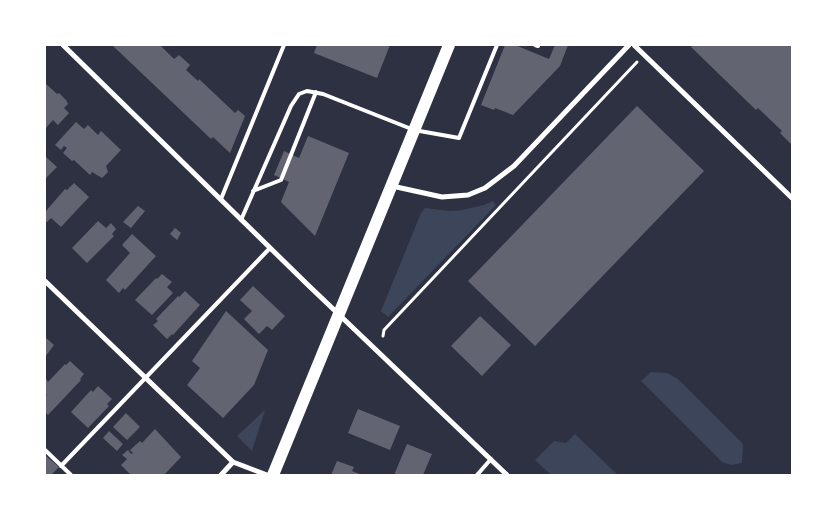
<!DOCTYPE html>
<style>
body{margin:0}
#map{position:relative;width:837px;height:520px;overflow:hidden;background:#2d3142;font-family:"Titillium Web",sans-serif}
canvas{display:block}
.frame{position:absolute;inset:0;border:46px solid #fff;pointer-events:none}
</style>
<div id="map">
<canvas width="837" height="520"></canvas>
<div class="frame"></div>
</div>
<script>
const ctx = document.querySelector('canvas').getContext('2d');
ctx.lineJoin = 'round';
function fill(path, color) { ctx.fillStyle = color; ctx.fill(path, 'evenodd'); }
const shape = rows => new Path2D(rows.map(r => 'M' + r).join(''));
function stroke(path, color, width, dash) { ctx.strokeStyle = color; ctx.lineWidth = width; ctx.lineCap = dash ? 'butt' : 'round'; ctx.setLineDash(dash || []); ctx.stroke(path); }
fill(shape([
 [493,201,496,205,388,317,381,311,421,213,425,208,450,211,462,210,484,205],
 [651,372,667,373,678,379,743,444,742,463,731,465,722,462,641,381],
 [265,410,252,451,237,436],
 [575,434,618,475,551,475,535,460,554,441,566,443]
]), '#3c4559');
fill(shape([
 [112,45,160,45,174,59,179,55,190,65,186,70,198,81,199,79,235,113,238,110,245,116,230,153,213,137,211,139],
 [317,45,390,45,377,78,314,53],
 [505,45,515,45,549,59,555,45,568,45,560,66,513,115,495,108,494,110,481,105],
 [693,45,792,45,792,145,780,133,782,131,758,108,756,110,691,47],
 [45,83,57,94,59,93,66,100,68,104,64,108,69,113,58,125,53,120,45,129],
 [637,106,704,171,535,346,468,281],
 [76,122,84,129,88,125,98,135,101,131,121,150,106,166,108,172,102,178,92,172,90,175,74,160,72,161,63,153,67,148,64,146,61,150,55,145],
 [308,136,349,153,315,236,281,202,289,182,274,175,284,151,299,158],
 [45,156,57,167,46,178,45,177],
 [74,183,89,197,61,227,51,218,47,222,45,221,45,212,65,189,67,190],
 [138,206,145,211,131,228,123,222],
 [98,221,106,228,111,223,116,229,112,234,114,236,87,263,72,248],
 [175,228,181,233,177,240,170,234],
 [132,234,156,256,125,290,123,288,119,293,106,280,130,253,122,245],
 [162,274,172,282,167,287,173,293,152,315,135,300,156,278,157,279],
 [253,286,285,316,272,330,267,326,259,334,244,319,252,311,240,300],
 [185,291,200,305,173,335,172,334,167,339,153,325,158,321,156,319,178,296,179,297],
 [226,311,268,350,254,385,223,418,187,385,200,368,192,361],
 [480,316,511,345,482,376,451,346],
 [45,337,54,345,45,357],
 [70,361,84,374,80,379,81,380,48,415,45,412,45,397,47,395,45,394,45,380,46,379,48,382,65,364,66,365],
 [98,386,112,399,107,404,109,406,88,428,71,412,91,390,93,392],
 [358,409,400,426,390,450,348,433],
 [126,413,140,427,127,440,113,427],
 [155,429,181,457,164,475,131,475,121,465,127,459,122,455,128,450,131,454,133,453,130,450,140,441,142,443],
 [109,431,123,444,117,451,103,438],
 [407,444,432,454,423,475,394,475],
 [45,455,59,467,51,475,45,475],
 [337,461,354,467,352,471,362,475,331,475]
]), '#626471');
stroke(shape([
 [383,336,384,330,637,62]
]), '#fff', 3);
stroke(shape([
 [535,45,538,46],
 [253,191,281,180,316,92],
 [221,199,284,45],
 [241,220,291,106,299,94,307,91,323,94,414,130,459,138,497,45],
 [45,450,71,475],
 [61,466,270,248],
 [477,475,491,459]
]), '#fff', 4);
stroke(shape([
 [63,45,308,285,507,475],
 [634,45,792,198],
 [392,186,442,197,468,195,485,188,514,166,629,45],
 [45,281,233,462,267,475],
 [221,475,233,462]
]), '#fff', 5);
stroke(shape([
 [273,475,449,45]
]), '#fff', 12);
</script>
